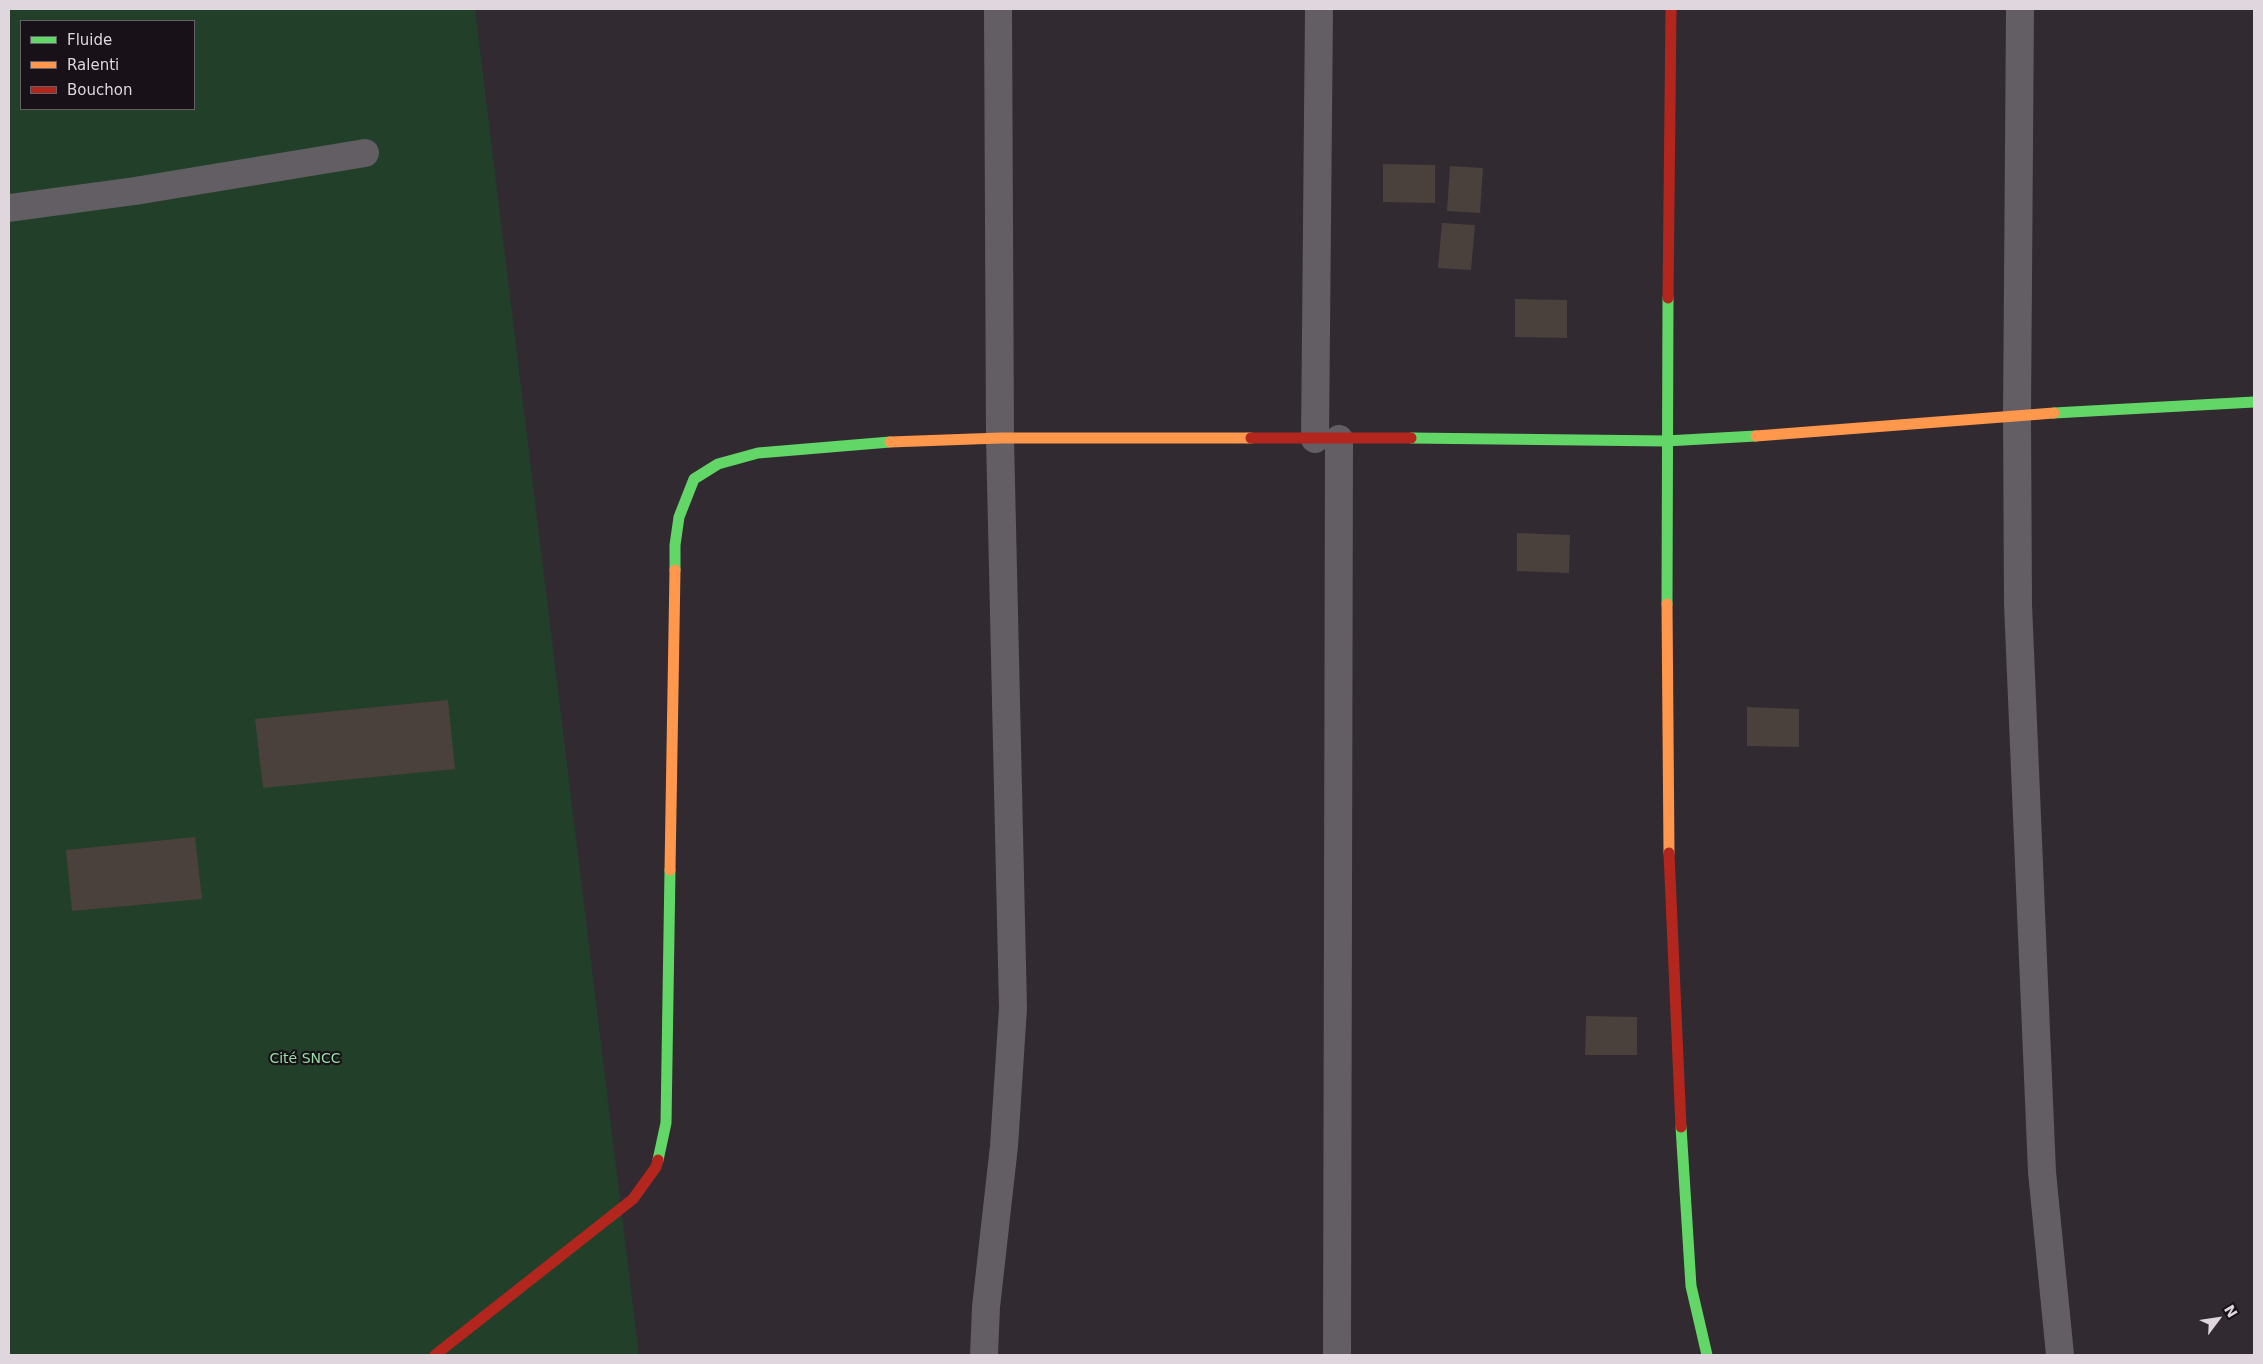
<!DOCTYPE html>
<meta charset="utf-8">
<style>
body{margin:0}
#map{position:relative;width:2263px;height:1364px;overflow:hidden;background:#312a31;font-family:"DejaVu Sans",sans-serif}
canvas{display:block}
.frame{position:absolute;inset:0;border:10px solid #dfd6de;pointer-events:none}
.legend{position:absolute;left:20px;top:20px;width:175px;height:90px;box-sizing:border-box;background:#181218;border:1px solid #686067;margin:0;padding:6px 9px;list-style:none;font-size:15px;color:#dfd6de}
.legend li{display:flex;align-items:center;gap:10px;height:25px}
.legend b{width:25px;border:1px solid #686067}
.north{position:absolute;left:2193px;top:1294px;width:50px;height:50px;-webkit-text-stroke:4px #181218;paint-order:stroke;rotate:59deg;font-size:14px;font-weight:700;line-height:20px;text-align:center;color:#dfd6de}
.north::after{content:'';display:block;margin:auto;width:18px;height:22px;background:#dfd6de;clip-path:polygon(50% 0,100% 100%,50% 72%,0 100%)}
</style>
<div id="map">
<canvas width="2263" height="1364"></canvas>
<div class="frame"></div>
<ul class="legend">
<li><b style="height:6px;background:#63d668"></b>Fluide</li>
<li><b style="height:6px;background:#ff974d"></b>Ralenti</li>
<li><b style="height:6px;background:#b3261e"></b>Bouchon</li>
</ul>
<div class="north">N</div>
</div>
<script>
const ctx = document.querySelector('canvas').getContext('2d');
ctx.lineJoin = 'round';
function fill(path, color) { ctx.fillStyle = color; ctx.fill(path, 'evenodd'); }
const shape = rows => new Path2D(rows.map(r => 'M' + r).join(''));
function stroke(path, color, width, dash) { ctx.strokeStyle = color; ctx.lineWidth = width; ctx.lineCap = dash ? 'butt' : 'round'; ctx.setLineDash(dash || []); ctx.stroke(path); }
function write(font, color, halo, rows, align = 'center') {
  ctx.font = font + ' "DejaVu Sans",sans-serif'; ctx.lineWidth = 4.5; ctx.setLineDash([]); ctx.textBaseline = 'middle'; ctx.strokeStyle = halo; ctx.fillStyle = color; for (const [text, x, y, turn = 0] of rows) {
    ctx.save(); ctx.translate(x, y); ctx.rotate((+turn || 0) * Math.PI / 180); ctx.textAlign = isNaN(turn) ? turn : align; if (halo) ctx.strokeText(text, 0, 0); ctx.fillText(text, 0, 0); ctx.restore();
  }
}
fill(shape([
 [9,9,475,9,639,1355,9,1355],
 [21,21,194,21,194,109,21,109]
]), '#223f29');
fill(shape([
 [1383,164,1435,165,1435,203,1383,202],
 [1450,166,1483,168,1480,213,1447,211],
 [1442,223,1475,225,1471,270,1438,268],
 [1515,299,1567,300,1567,338,1515,337],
 [1517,533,1570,535,1569,573,1517,571],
 [448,700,455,769,263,788,255,719],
 [1747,707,1799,709,1799,747,1747,746],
 [195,837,202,899,72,911,66,850],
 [1586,1016,1637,1017,1637,1055,1585,1055]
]), '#4a403c');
stroke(shape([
 [2020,9,2017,415,2018,604,2042,1172,2060,1355],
 [9,208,135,191,365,153],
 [1315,439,1319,9],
 [984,1355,986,1307,1004,1146,1013,1008,1000,438,998,9],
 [1337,1355,1339,439]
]), '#635e63', 28);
stroke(shape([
 [2054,413,2254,402],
 [1411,438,1666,441,1756,436],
 [675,570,675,545,679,517,694,479,718,464,758,453,890,442],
 [1667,604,1668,298],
 [1681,1127,1691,1286,1707,1355],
 [658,1160,666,1123,670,870]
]), '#63d668', 11);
stroke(shape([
 [1756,436,2054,413],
 [890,442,1000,438,1251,438],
 [1667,604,1669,853],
 [670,870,675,570]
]), '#ff974d', 11);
stroke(shape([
 [1668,298,1671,9],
 [1251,438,1411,438],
 [1669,853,1681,1127],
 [435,1355,633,1199,656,1167,658,1160]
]), '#b3261e', 11);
write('14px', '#96dea4', '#181218', [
 ["Cité SNCC",305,1059]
]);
</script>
